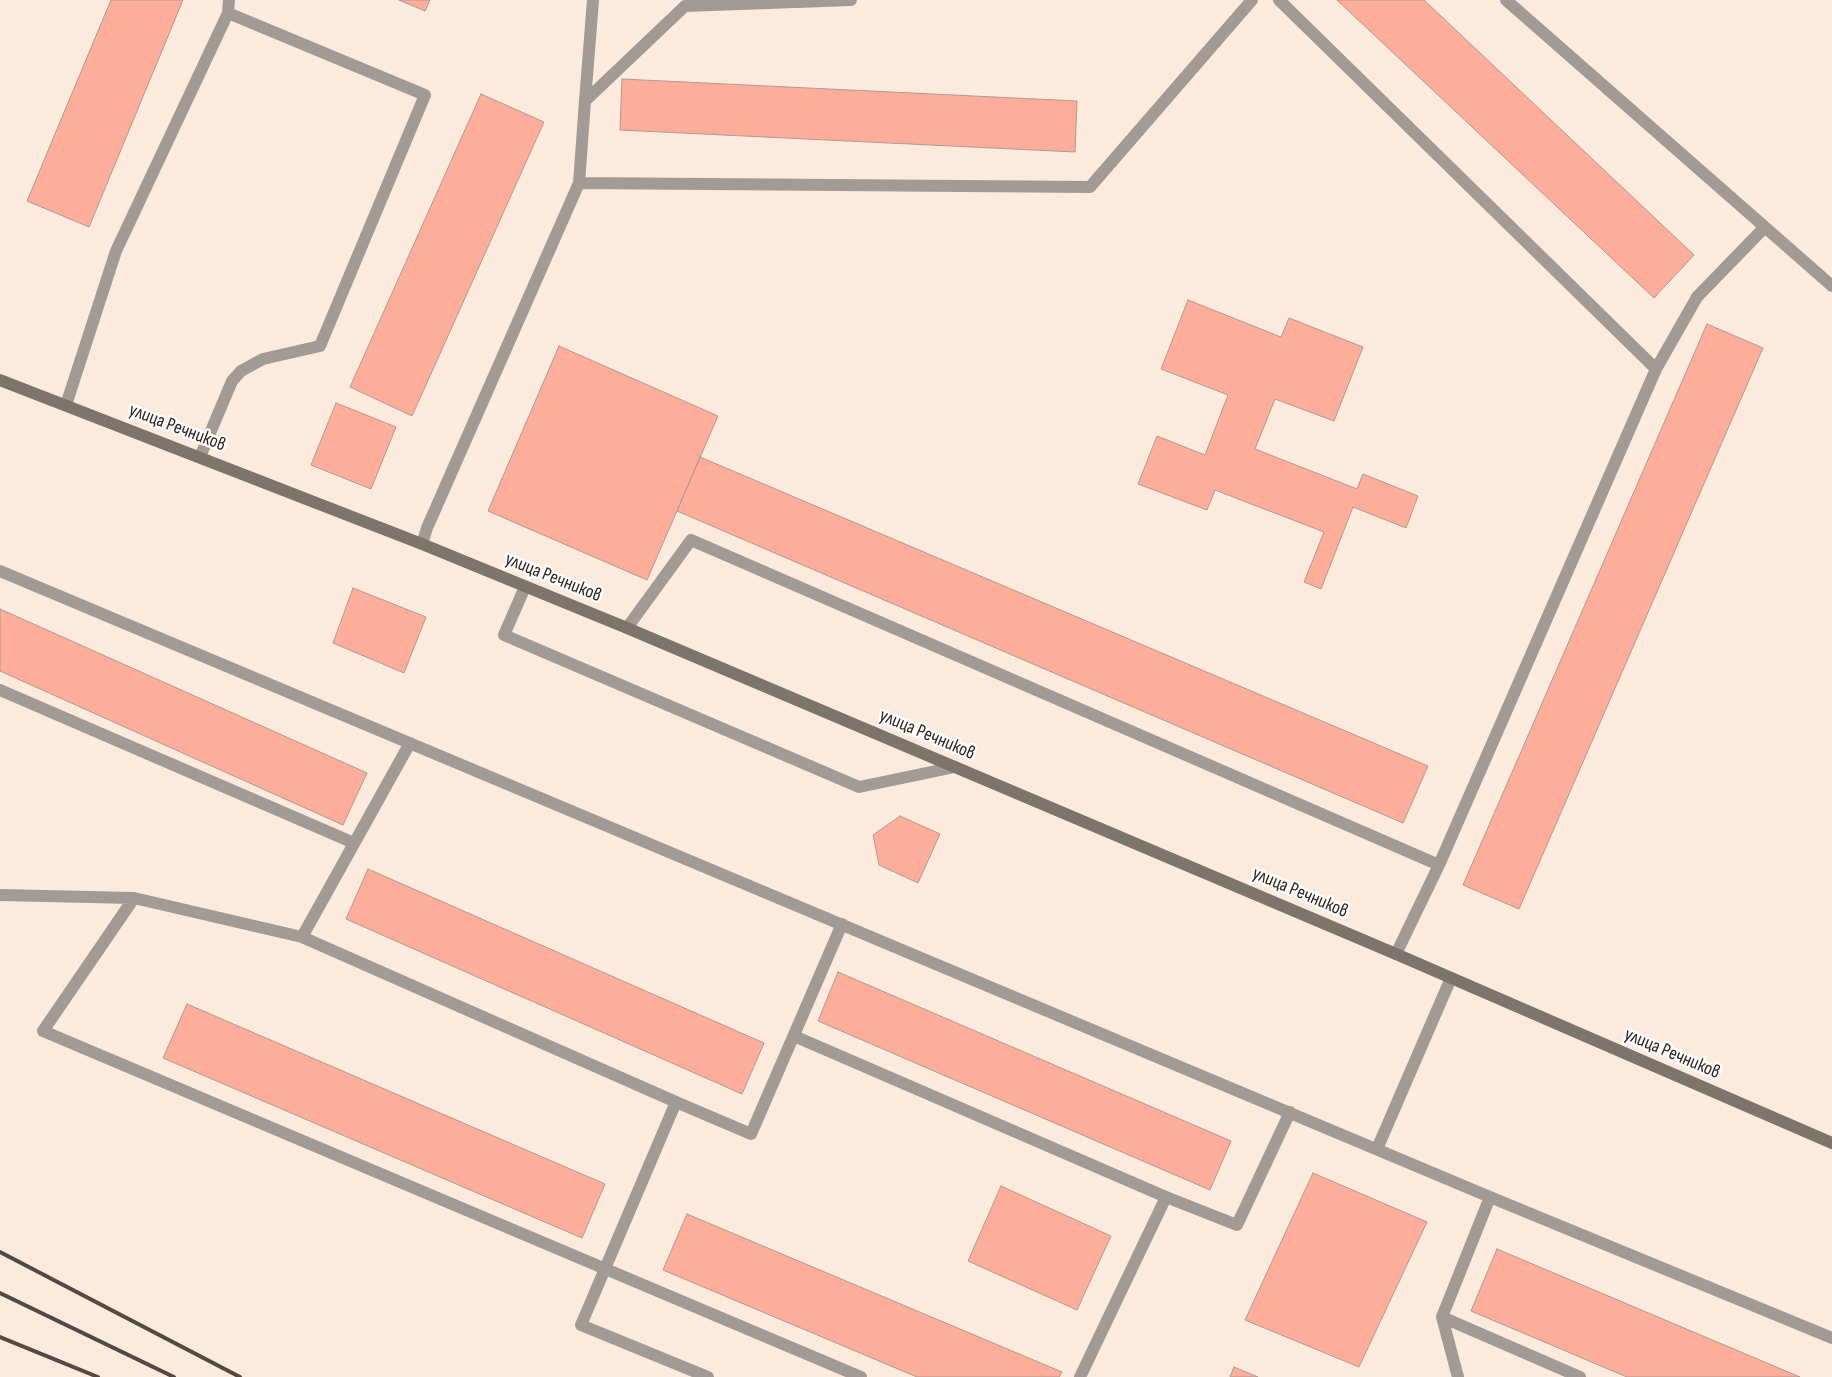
<!DOCTYPE html>
<meta charset="utf-8">
<style>
body{margin:0}
canvas{display:block;background:#fceadd}
</style>
<canvas width="1832" height="1377"></canvas>
<script>
const ctx = document.querySelector('canvas').getContext('2d');
ctx.lineJoin = 'round';
function fill(path, color) { ctx.fillStyle = color; ctx.fill(path, 'evenodd'); }
const shape = rows => new Path2D(rows.map(r => 'M' + r).join(''));
function stroke(path, color, width, dash) { ctx.strokeStyle = color; ctx.lineWidth = width; ctx.lineCap = dash ? 'butt' : 'round'; ctx.setLineDash(dash || []); ctx.stroke(path); }
function write(font, color, halo, rows, align = 'center') {
  ctx.font = font + ' "Sofia Sans Condensed",sans-serif'; ctx.lineWidth = 5; ctx.setLineDash([]); ctx.textBaseline = 'middle'; ctx.strokeStyle = halo; ctx.fillStyle = color; for (const [text, x, y, turn = 0] of rows) {
    ctx.save(); ctx.translate(x, y); ctx.rotate((+turn || 0) * Math.PI / 180); ctx.textAlign = isNaN(turn) ? turn : align; if (halo) ctx.strokeText(text, 0, 0); ctx.fillText(text, 0, 0); ctx.restore();
  }
}
const building = shape([
 [111,0,183,0,89,227,27,201,111,0],
 [399,0,430,0,425,11,399,0],
 [1337,0,1424,0,1694,255,1654,298,1337,0],
 [622,79,1077,101,1075,152,620,130,622,79],
 [481,94,544,122,412,416,350,387,481,94],
 [1188,300,1281,337,1289,318,1363,347,1334,421,1275,399,1255,449,1357,489,1363,474,1418,496,1406,528,1353,507,1321,589,1304,582,1324,532,1215,490,1207,510,1138,484,1157,436,1205,455,1228,395,1161,369,1188,300],
 [1707,324,1763,348,1519,909,1463,885,1707,324],
 [559,346,718,416,647,580,488,511,559,346],
 [336,403,396,427,371,489,311,465,336,403],
 [700,457,1428,766,1403,823,677,511,700,457],
 [353,588,426,617,404,673,333,643,353,588],
 [0,609,367,773,343,825,0,671,0,609],
 [900,816,940,834,918,883,879,865,873,835,900,816],
 [368,869,764,1043,742,1094,346,919,368,869],
 [838,972,1231,1141,1210,1190,818,1021,838,972],
 [187,1004,605,1184,582,1238,163,1058,187,1004],
 [1313,1173,1427,1222,1359,1367,1245,1320,1313,1173],
 [1001,1186,1111,1236,1077,1310,968,1261,1001,1186],
 [687,1214,1062,1372,1059,1377,917,1377,663,1270,687,1214],
 [1497,1249,1800,1377,1627,1377,1471,1311,1497,1249],
 [1234,1367,1258,1377,1230,1377,1234,1367]
]);
fill(building, '#fdad9a');
stroke(building, '#ae9993', 1);
stroke(shape([
 [1279,0,1656,369],
 [1506,0,1832,286],
 [228,13,229,0],
 [585,101,593,0],
 [579,183,1090,187,1252,0],
 [66,405,116,251,228,13,425,95,320,346,263,359,241,371,232,381,200,457],
 [422,544,427,528,579,183,585,101,685,6,851,0],
 [0,571,1490,1197,1832,1338],
 [525,587,504,635,859,787,955,767],
 [627,628,691,540,1439,865],
 [0,690,354,843],
 [410,743,302,937,134,898,43,1031,861,1377],
 [0,895,134,898],
 [302,937,676,1102],
 [1396,954,1439,865,1656,369,1697,297,1764,228],
 [794,1036,1166,1197],
 [1377,1149,1451,978],
 [1442,1317,1580,1377],
 [708,1377,581,1325,676,1102,751,1134,842,924],
 [1080,1377,1166,1197,1237,1225,1290,1112],
 [1458,1377,1442,1317,1490,1197]
]), '#a29b95', 12);
stroke(shape([
 [0,380,422,544,627,628,1396,954,1832,1143]
]), '#7d746b', 12);
stroke(shape([
 [0,1252,240,1377],
 [0,1293,174,1377],
 [0,1337,98,1377]
]), '#524944', 4);
write('19px', '#2d2622', '#fff', [
 ["улица Речников",177,428,21],
 ["улица Речников",553,578,22],
 ["улица Речников",927,735,23],
 ["улица Речников",1300,893,23],
 ["улица Речников",1672,1054,23]
]);
</script>
